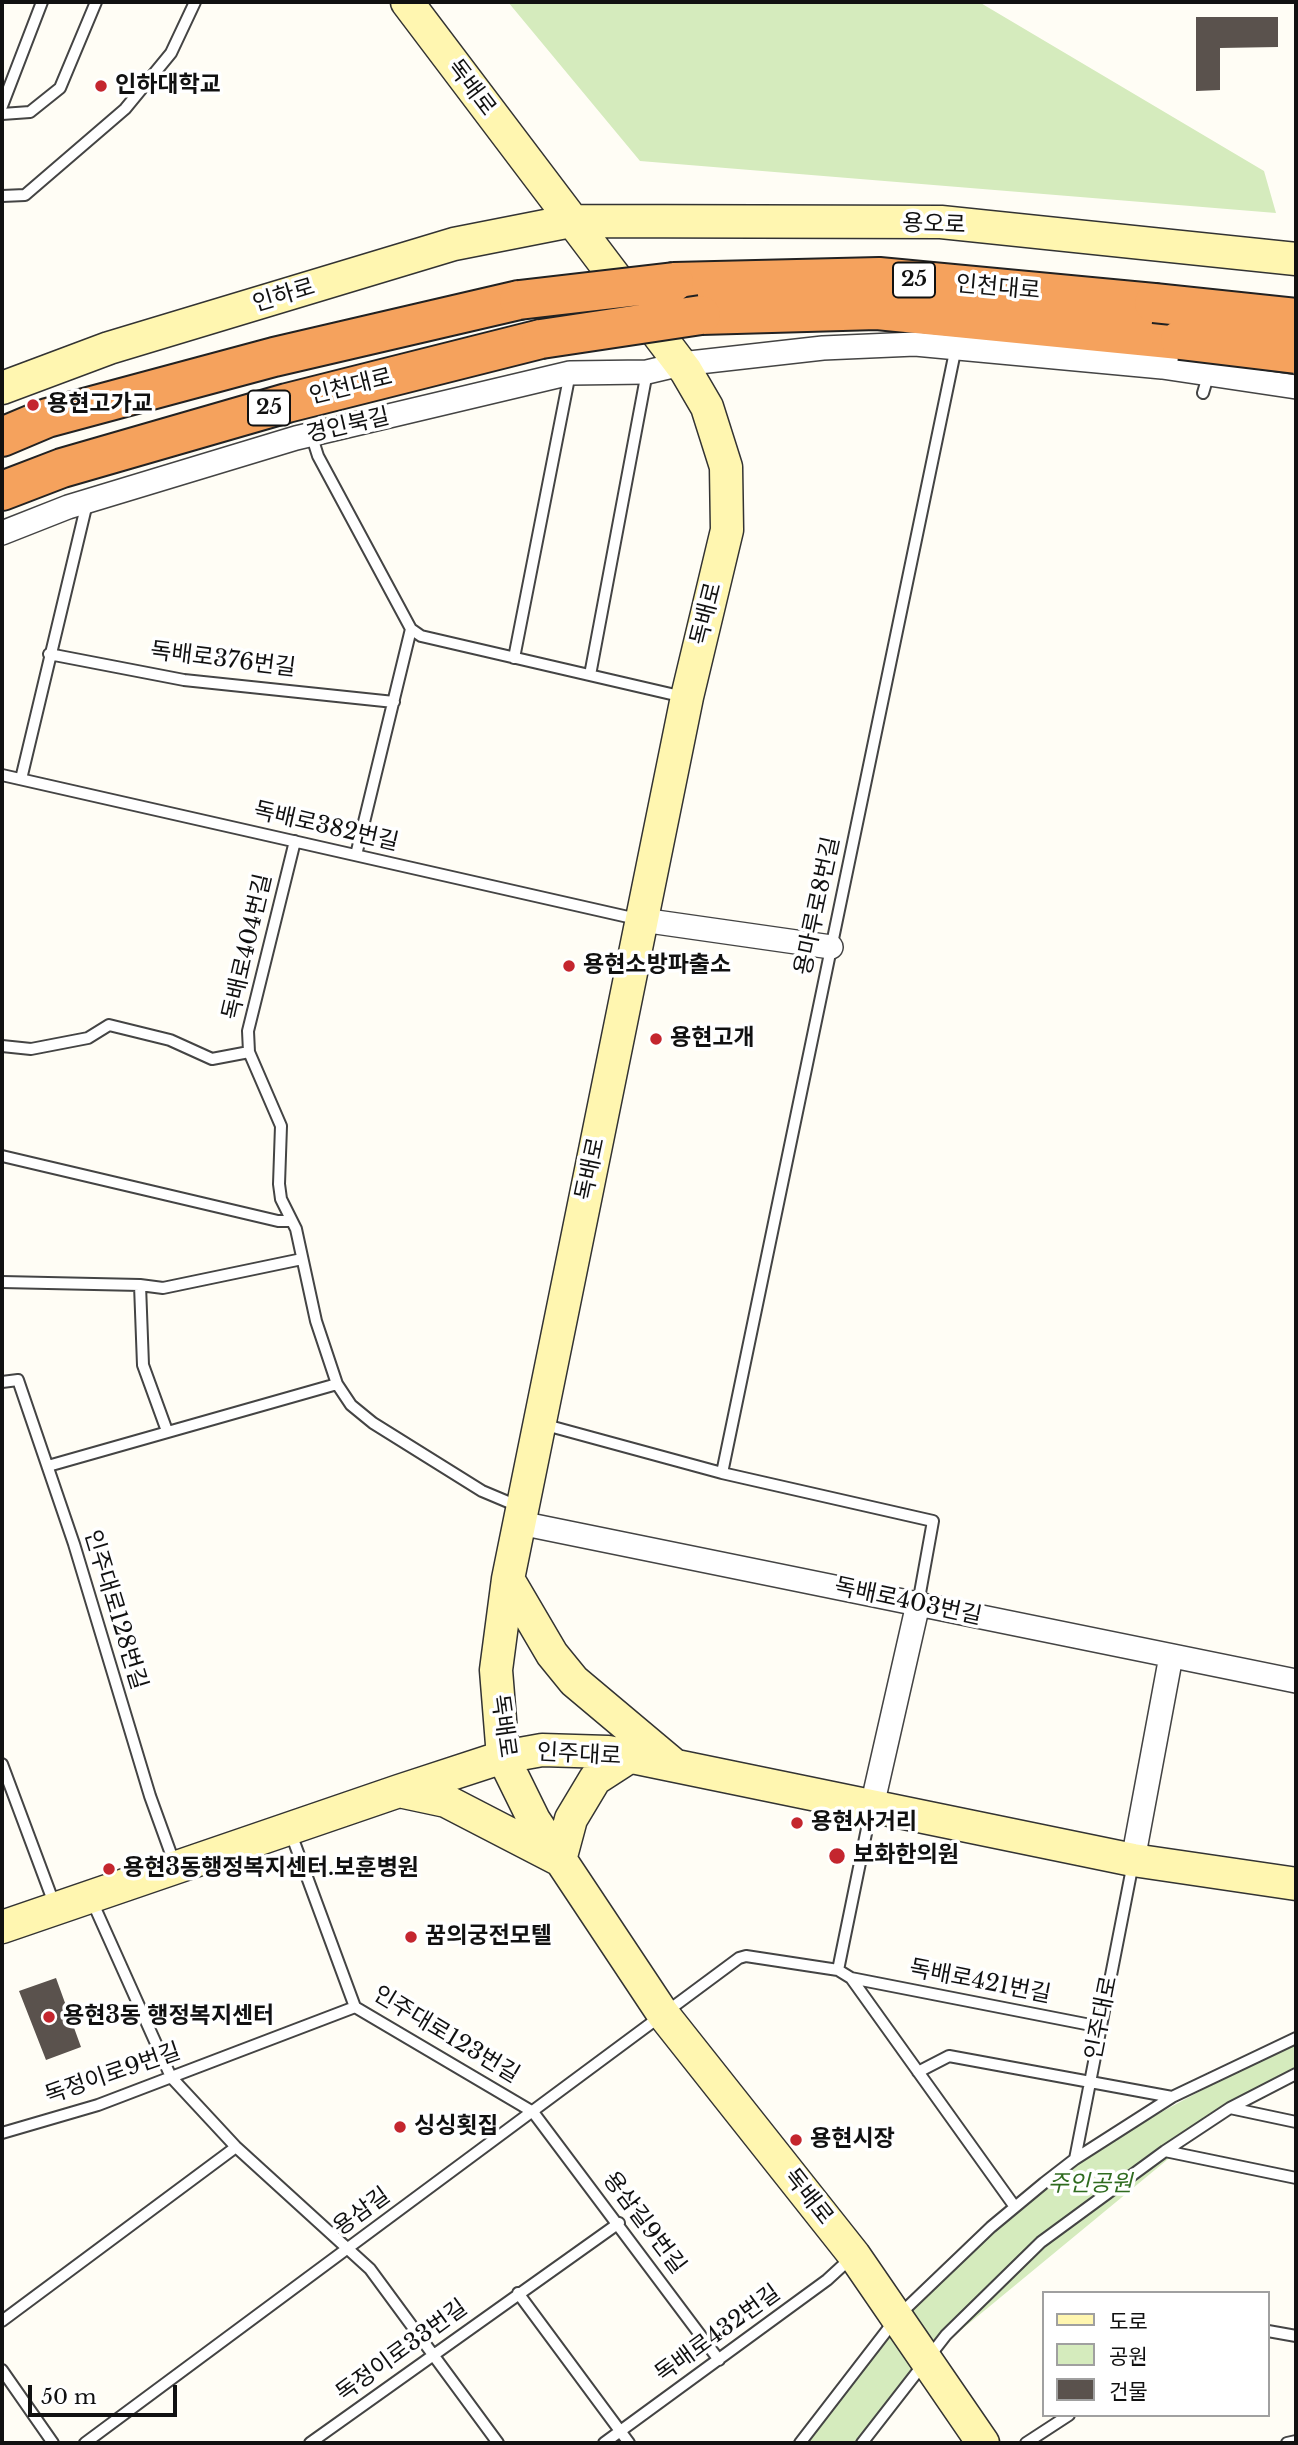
<!DOCTYPE html>
<meta charset="utf-8">
<style>
body{margin:0}
#map{position:relative;width:1298px;height:2445px;overflow:hidden;background:#fffdf5;font-family:"Libre Baskerville","Noto Sans KR",serif}
canvas{display:block}
.frame{position:absolute;inset:0;border:4px solid #111;pointer-events:none}
.legend{position:absolute;left:1042px;top:2291px;width:228px;height:126px;box-sizing:border-box;background:#fff;border:2px solid #a0a0a0;margin:0;padding:9px 12px;list-style:none;font-size:21px;color:#111}
.legend li{display:flex;align-items:center;gap:14px;height:35px}
.legend b{width:35px;border:2px solid #a0a0a0}
.scale{position:absolute;left:28px;top:2385px;width:149px;height:32px;box-sizing:border-box;border:4px solid #111;border-top:0;padding-left:9px;font-size:21px;line-height:24px;white-space:nowrap;color:#111;-webkit-text-stroke:5px #fff;paint-order:stroke}
</style>
<div id="map">
<canvas width="1298" height="2445"></canvas>
<div class="frame"></div>
<ul class="legend">
<li><b style="height:9px;background:#fff6b0"></b>도로</li>
<li><b style="height:19px;background:#d5ebbd"></b>공원</li>
<li><b style="height:19px;background:#5a524d"></b>건물</li>
</ul>
<div class="scale">50 m</div>
</div>
<script>
const ctx = document.querySelector('canvas').getContext('2d');
ctx.lineJoin = 'round';
function fill(path, color) { ctx.fillStyle = color; ctx.fill(path, 'evenodd'); }
const shape = rows => new Path2D(rows.map(r => 'M' + r).join(''));
function stroke(path, color, width, dash) { ctx.strokeStyle = color; ctx.lineWidth = width; ctx.lineCap = dash ? 'butt' : 'round'; ctx.setLineDash(dash || []); ctx.stroke(path); }
function write(font, color, halo, rows, align = 'center') {
  ctx.font = font + ' "Libre Baskerville","Noto Sans KR",serif'; ctx.lineWidth = 7; ctx.setLineDash([]); ctx.textBaseline = 'middle'; ctx.strokeStyle = halo; ctx.fillStyle = color; for (const [text, x, y, turn = 0] of rows) {
    ctx.save(); ctx.translate(x, y); ctx.rotate((+turn || 0) * Math.PI / 180); ctx.textAlign = isNaN(turn) ? turn : align; if (halo) ctx.strokeText(text, 0, 0); ctx.fillText(text, 0, 0); ctx.restore();
  }
}
fill(shape([
 [508,2,979,2,1264,171,1276,213,640,161],
 [1296,2039,1296,2074,1230,2108,927,2358,863,2443,805,2443,898,2316,1075,2159]
]), '#d5ebbd');
fill(shape([
 [1196,17,1278,17,1278,47,1220,48,1220,90,1196,91],
 [56,1978,81,2047,46,2060,19,1991]
]), '#5a524d');
const lane = shape([
 [2,106,42,2],
 [2,114,30,112,60,88,96,2],
 [2,196,25,195,125,109,171,53,195,2],
 [1203,393,1208,376],
 [311,434,318,456,411,629,421,636,684,697],
 [49,654,184,680,394,702],
 [514,658,570,373],
 [590,675,647,372],
 [2,775,637,919],
 [21,779,87,503],
 [295,841,248,1031,249,1052,281,1126,279,1184,281,1199,296,1229,316,1321,337,1384,351,1405,373,1423,482,1491,520,1507],
 [356,855,411,629],
 [2,1046,31,1049,88,1038,109,1025,170,1040,212,1059,249,1052],
 [2,1156,278,1221,291,1221],
 [2,1282,140,1285,163,1288,302,1259],
 [140,1285,143,1365,167,1431],
 [2,1382,18,1380,74,1544,150,1796,175,1865],
 [542,1424,722,1473,933,1521,918,1604],
 [48,1466,337,1384],
 [722,1473,956,347],
 [2,1764,55,1906],
 [290,1831,355,2007,533,2112,719,2360],
 [92,1901,171,2077,236,2147,370,2269,498,2443],
 [838,1970,871,1809],
 [851,1978,1015,2207],
 [918,2072,949,2056,1172,2097],
 [1230,2108,1296,2122],
 [2,2133,98,2105,355,2007],
 [1165,2151,1296,2178],
 [1075,2159,1133,1863],
 [518,2293,629,2443],
 [2,2321,236,2147],
 [1268,2331,1296,2336],
 [2,2370,53,2443],
 [85,2443,739,1958,746,1956,838,1970,851,1978,1101,2027],
 [310,2443,619,2223],
 [604,2443,827,2280,852,2257],
 [800,2443,898,2316,991,2227,1044,2183,1075,2159,1172,2097,1296,2038],
 [862,2443,946,2335,1041,2242,1165,2151,1230,2108,1296,2074],
 [1026,2443,1069,2415],
 [1287,2443,1296,2441]
]);
const street = shape([
 [2,533,68,507,296,438,570,373,647,372,681,364,823,348,915,344,1162,367,1296,387],
 [642,920,831,947],
 [520,1523,1296,1681],
 [872,1806,918,1604],
 [1133,1860,1171,1656]
]);
const secondary = shape([
 [407,2,686,371,707,407,726,467,727,530,687,697,508,1579,496,1670,503,1757,534,1820,663,2014,854,2255,983,2443],
 [2,388,109,348,454,244,571,221,941,222,1296,259],
 [508,1579,552,1654,574,1681,674,1765],
 [399,1791,446,1801,560,1860,571,1819,595,1779,629,1757],
 [2,1927,399,1791,503,1757,542,1750,608,1752,1133,1860,1296,1884]
]);
const highway = shape([
 [674,282,879,277,1154,303],
 [701,315,877,310,1180,340],
 [2,437,47,418,274,357,519,300],
 [2,491,62,468,287,403,541,339]
]);
stroke(lane, '#444', 14);
stroke(street, '#444', 26);
stroke(secondary, '#333', 35);
stroke(highway, '#222', 42);
stroke(lane, '#fff', 10);
stroke(street, '#fff', 23);
stroke(secondary, '#fff6b0', 32);
stroke(highway, '#f5a25d', 38);
const highwayBridge = shape([
 [519,300,674,282],
 [1154,303,1296,318],
 [541,339,701,315],
 [1180,340,1296,354]
]);
stroke(highwayBridge, '#222', 42, []);
stroke(highwayBridge, '#f5a25d', 38);
for (const [x, y, r, color] of [
 [101,86,7,"#c4262e"],
 [33,405,7,"#c4262e"],
 [569,966,7,"#c4262e"],
 [656,1039,7,"#c4262e"],
 [797,1823,7,"#c4262e"],
 [837,1856,9,"#c4262e"],
 [109,1869,7,"#c4262e"],
 [411,1937,7,"#c4262e"],
 [49,2017,7,"#c4262e"],
 [400,2127,7,"#c4262e"],
 [796,2140,7,"#c4262e"]
]) { const dot = new Path2D(); dot.arc(x, y, r, 0, 2 * Math.PI); ctx.fillStyle = color; ctx.fill(dot); stroke(dot, '#fff', 2.5); }
for (const [x, y, w] of [
 [914,280,42],
 [269,408,42]
]) { const box = new Path2D(); box.roundRect(x - w / 2, y - 17.5, w, 35, 5); ctx.fillStyle = '#fff'; ctx.fill(box); stroke(box, '#111', 2); }
write('bold 21px', '#111', null, [
 ["25",914,280],
 ["25",269,408]
]);
write('bold 23px', '#111', '#fff', [
 ["인하대학교",115,86],
 ["용현고가교",47,405],
 ["용현소방파출소",583,966],
 ["용현고개",670,1039],
 ["용현사거리",811,1823],
 ["보화한의원",853,1856],
 ["용현3동행정복지센터.보훈병원",123,1869],
 ["꿈의궁전모텔",425,1937],
 ["용현3동 행정복지센터",63,2017],
 ["싱싱횟집",414,2127],
 ["용현시장",810,2140]
], 'left');
write('23px', '#111', '#fff', [
 ["독배로",471,88,53],
 ["용오로",934,225,2],
 ["인천대로",998,288,5],
 ["인하로",284,296,-17],
 ["인천대로",351,387,-14],
 ["경인북길",348,426,-13],
 ["독배로",707,614,-76],
 ["독배로376번길",223,660,7],
 ["독배로382번길",326,827,13],
 ["용마루로8번길",818,906,-78],
 ["독배로404번길",248,947,-77],
 ["독배로",591,1169,-78],
 ["독배로403번길",908,1602,12],
 ["인주대로128번길",115,1610,73],
 ["독배로",503,1726,82],
 ["인주대로",579,1755,3],
 ["독배로421번길",980,1982,11],
 ["인주대로",1102,2018,-79],
 ["인주대로123번길",446,2035,31],
 ["독정이로9번길",113,2074,-19],
 ["독배로",808,2197,52],
 ["용삼길",362,2212,-36],
 ["용삼길9번길",644,2223,53],
 ["독배로432번길",718,2334,-36],
 ["독정이로33번길",402,2351,-36]
]);
write('italic 23px', '#2f6b1f', '#fff', [
 ["주인공원",1090,2185]
]);
</script>
